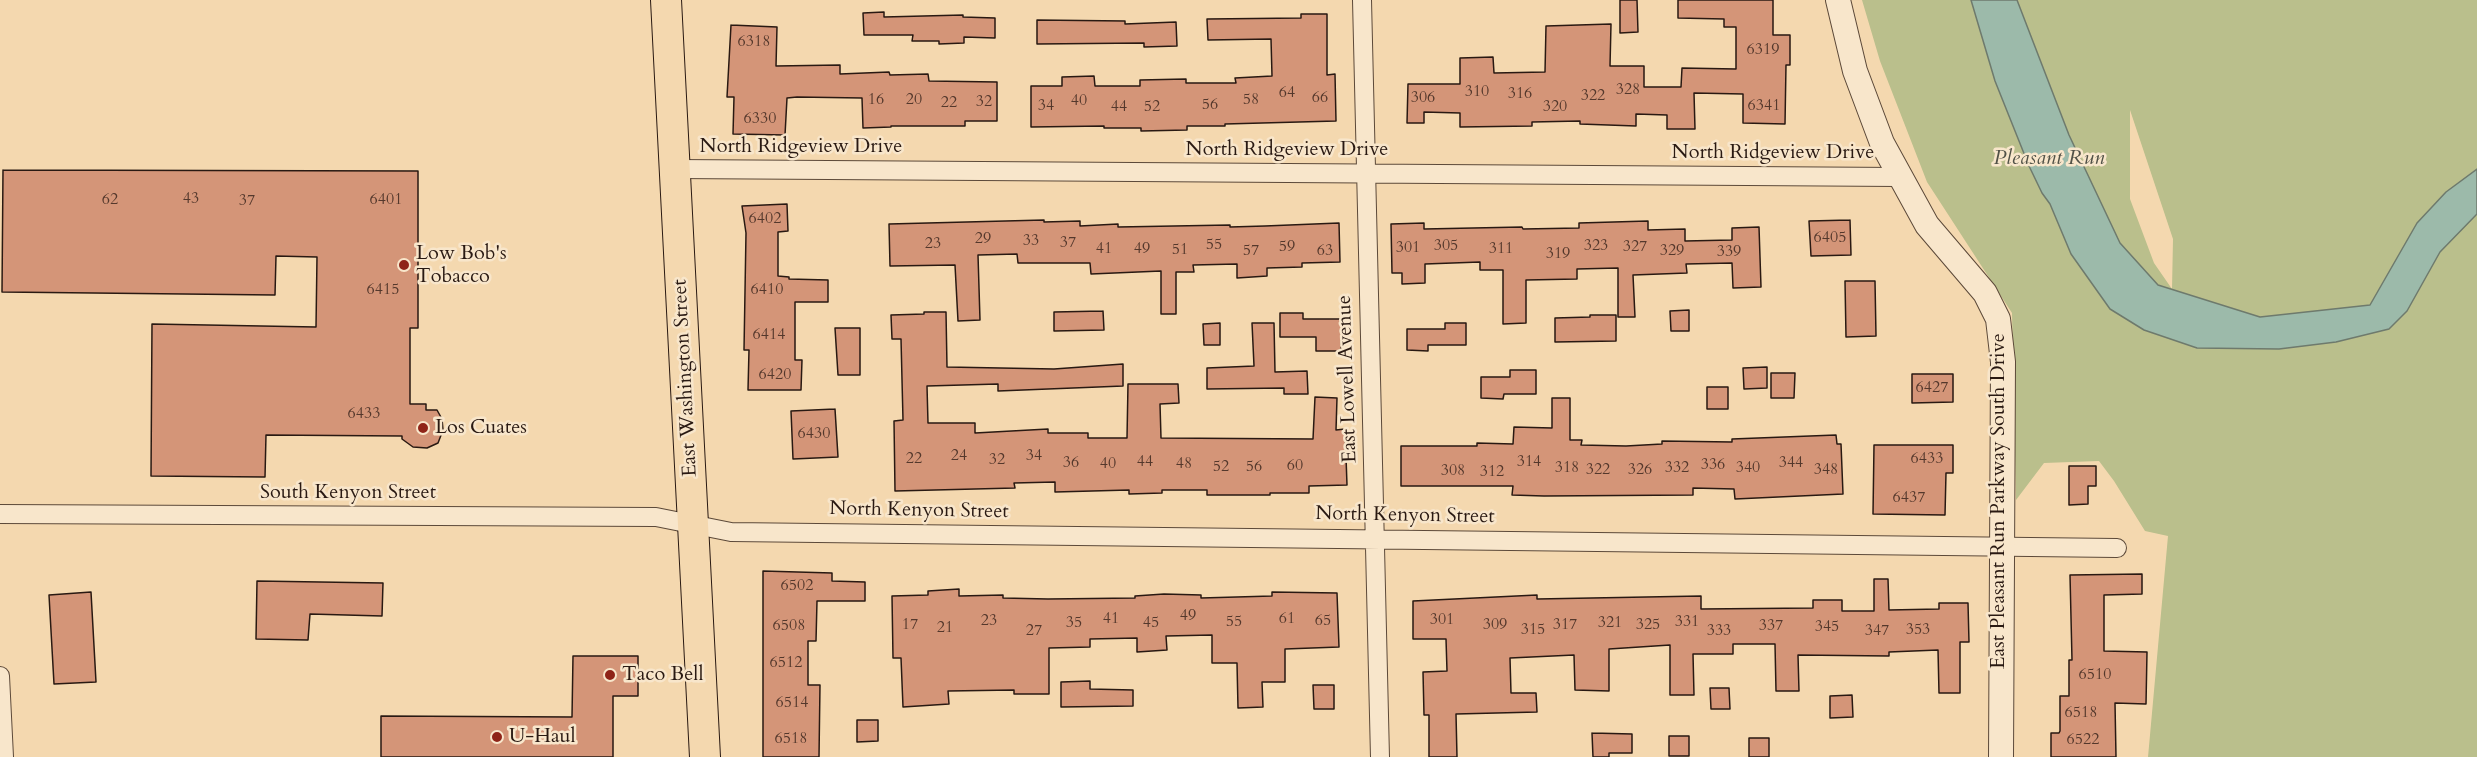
<!DOCTYPE html>
<style>
body{margin:0}
canvas{display:block;background:#f4d8af}
</style>
<canvas width="2477" height="757"></canvas>
<script>
const ctx = document.querySelector('canvas').getContext('2d');
ctx.lineJoin = 'round';
function fill(path, color) { ctx.fillStyle = color; ctx.fill(path, 'evenodd'); }
const shape = rows => new Path2D(rows.map(r => 'M' + r).join(''));
function stroke(path, color, width, dash) { ctx.strokeStyle = color; ctx.lineWidth = width; ctx.lineCap = dash ? 'butt' : 'round'; ctx.setLineDash(dash || []); ctx.stroke(path); }
function write(font, color, halo, rows, align = 'center') {
  ctx.font = font + ' Cardo,serif'; ctx.lineWidth = 5; ctx.setLineDash([]); ctx.textBaseline = 'middle'; ctx.strokeStyle = halo; ctx.fillStyle = color; for (const [text, x, y, turn = 0] of rows) {
    ctx.save(); ctx.translate(x, y); ctx.rotate((+turn || 0) * Math.PI / 180); ctx.textAlign = isNaN(turn) ? turn : align; if (halo) ctx.strokeText(text, 0, 0); ctx.fillText(text, 0, 0); ctx.restore();
  }
}
fill(shape([
 [1862,0,1971,0,2013,124,2042,193,2156,290,2102,225,2009,0,2477,0,2477,757,2148,757,2168,536,2145,531,2114,481,2099,461,2044,463,2016,500,2012,313,1927,182,1880,61],
 [2130,110,2173,239,2172,289,2154,263,2130,199]
]), '#babf8c');
const water = shape([
 [1971,0,2017,0,2069,135,2120,243,2158,285,2260,317,2370,305,2417,223,2446,192,2477,169,2477,214,2440,252,2407,311,2389,329,2336,342,2279,349,2197,348,2144,330,2110,309,2071,254,2050,204,2042,193,2029,166,1995,81,1971,0]
]);
fill(water, '#9cbaaa');
stroke(water, '#6e7a6d', 1.5);
const building = shape([
 [1620,0,1637,0,1638,32,1620,33,1620,0],
 [1678,0,1773,0,1773,35,1790,35,1790,65,1786,65,1785,124,1743,123,1743,94,1694,93,1695,129,1667,129,1667,115,1636,114,1636,126,1580,124,1580,121,1532,122,1532,126,1460,127,1460,113,1424,112,1424,123,1407,123,1408,84,1460,84,1460,58,1493,57,1494,73,1545,72,1546,26,1611,24,1610,66,1644,66,1644,87,1681,87,1682,68,1736,69,1736,27,1724,27,1724,19,1678,18,1678,0],
 [884,12,884,17,963,15,963,17,995,18,995,38,964,37,964,43,939,44,939,41,912,41,913,35,864,35,863,13,884,12],
 [1301,14,1327,14,1327,75,1335,74,1336,121,1225,124,1225,126,1187,126,1187,130,1141,131,1141,128,1104,128,1104,126,1031,127,1031,86,1062,86,1062,77,1094,76,1095,86,1140,86,1140,80,1186,79,1186,83,1236,83,1235,78,1272,76,1271,39,1208,40,1207,19,1301,18,1301,14],
 [1037,20,1125,21,1125,24,1176,22,1177,46,1144,47,1144,43,1037,44,1037,20],
 [731,25,777,27,776,66,840,65,840,74,889,72,890,75,928,74,929,81,997,82,997,121,965,121,965,126,891,126,891,127,863,128,862,98,797,97,787,98,785,135,733,134,734,97,727,97,731,25],
 [3,170,418,171,418,328,410,328,410,404,426,404,426,410,437,410,442,419,443,430,438,443,427,448,413,447,402,439,402,436,266,435,265,477,151,476,152,324,316,327,317,257,276,256,275,295,2,292,3,170],
 [787,204,788,231,778,232,778,276,789,277,789,279,828,280,828,302,795,302,795,360,802,360,801,390,748,390,749,350,744,350,746,233,742,206,787,204],
 [1044,220,1044,222,1080,221,1080,226,1118,224,1118,227,1230,225,1230,227,1265,226,1339,223,1340,262,1302,263,1302,267,1267,268,1267,276,1237,278,1237,264,1193,265,1194,272,1176,272,1176,314,1161,314,1161,271,1091,274,1090,263,1018,263,1017,254,978,255,980,320,958,321,955,265,890,266,889,224,1044,220],
 [1850,220,1851,255,1811,256,1809,221,1850,220],
 [1648,221,1648,230,1685,229,1685,241,1732,240,1732,228,1759,227,1761,287,1733,288,1732,263,1686,264,1687,273,1633,275,1635,317,1618,317,1618,268,1577,269,1577,279,1526,280,1526,323,1503,324,1503,270,1480,270,1480,262,1425,264,1425,283,1402,284,1402,273,1392,273,1391,224,1424,223,1424,229,1522,227,1523,229,1579,228,1579,223,1648,221],
 [1845,281,1875,281,1876,336,1846,337,1845,281],
 [1689,310,1689,331,1671,331,1670,311,1689,310],
 [1103,311,1104,330,1054,331,1054,312,1103,311],
 [924,312,946,312,947,367,1054,369,1123,364,1123,386,998,391,998,384,927,386,928,423,975,423,975,433,1048,429,1048,433,1088,433,1088,438,1127,438,1128,384,1178,384,1179,403,1160,404,1161,438,1313,439,1315,397,1337,398,1336,430,1345,429,1347,485,1309,486,1309,493,1270,493,1270,495,1207,495,1207,490,1162,490,1162,493,1129,494,1129,490,1055,492,1055,482,1014,483,1015,488,895,491,894,421,903,420,901,339,892,339,891,315,924,314,924,312],
 [1280,313,1303,313,1303,319,1342,319,1341,351,1316,351,1316,337,1280,337,1280,313],
 [1590,315,1616,315,1616,341,1555,342,1555,318,1590,317,1590,315],
 [1220,323,1220,345,1204,345,1203,324,1220,323],
 [1252,323,1274,323,1275,372,1307,371,1308,394,1284,394,1284,388,1207,389,1207,368,1254,366,1252,323],
 [1445,323,1466,323,1466,345,1428,345,1428,351,1407,350,1407,329,1445,329,1445,323],
 [835,328,860,328,860,375,838,375,835,328],
 [1767,367,1767,388,1744,389,1743,368,1767,367],
 [1510,370,1536,370,1536,394,1504,394,1503,399,1481,398,1481,377,1510,377,1510,370],
 [1771,373,1795,373,1794,398,1771,398,1771,373],
 [1912,374,1953,374,1953,402,1912,403,1912,374],
 [1707,387,1728,387,1728,409,1707,409,1707,387],
 [1552,398,1570,398,1570,440,1582,440,1581,445,1626,446,1662,444,1662,441,1732,442,1732,439,1836,435,1837,444,1841,444,1843,494,1735,499,1734,489,1693,488,1693,495,1544,496,1512,495,1513,486,1401,486,1401,446,1477,446,1477,443,1513,444,1514,427,1552,428,1552,398],
 [835,409,838,457,793,459,791,411,835,409],
 [1874,445,1953,445,1953,473,1946,473,1945,515,1873,514,1874,445],
 [2069,466,2096,466,2096,486,2088,486,2088,504,2069,505,2069,466],
 [763,571,832,573,832,581,865,582,865,601,817,601,816,641,808,641,808,685,820,685,819,757,763,757,763,571],
 [2142,574,2142,594,2104,595,2104,651,2147,652,2146,704,2115,703,2116,757,2051,757,2051,733,2059,733,2060,731,2060,696,2069,696,2069,660,2072,660,2070,575,2142,574],
 [1874,579,1888,579,1889,610,1939,609,1939,603,1968,603,1969,642,1960,642,1960,693,1939,693,1938,650,1889,652,1889,656,1798,655,1799,691,1776,691,1775,644,1733,644,1733,654,1693,654,1694,695,1670,695,1670,645,1609,649,1609,691,1575,690,1574,655,1510,658,1511,693,1536,693,1537,712,1456,714,1457,757,1429,757,1429,715,1424,715,1423,672,1447,671,1446,639,1413,639,1413,601,1537,595,1537,599,1701,596,1701,609,1813,608,1813,600,1842,600,1842,611,1874,611,1874,579],
 [257,581,383,583,382,616,310,614,308,640,256,639,257,581],
 [959,589,959,596,1003,595,1003,598,1048,599,1135,598,1135,596,1164,594,1201,595,1201,598,1272,596,1272,592,1337,593,1339,647,1285,649,1285,682,1262,682,1263,707,1238,708,1237,663,1212,663,1212,635,1166,636,1167,650,1137,652,1137,638,1090,639,1090,647,1049,648,1049,694,1014,694,1014,690,948,691,949,704,903,707,901,658,893,658,892,596,928,595,928,591,959,589],
 [91,592,96,682,54,684,49,595,91,592],
 [573,656,638,656,638,696,613,696,613,757,381,757,381,716,572,717,573,656],
 [1090,681,1090,689,1133,690,1133,706,1061,707,1061,682,1090,681],
 [1313,685,1334,685,1334,709,1314,709,1313,685],
 [1710,688,1729,688,1730,709,1711,709,1710,688],
 [1852,695,1853,717,1830,718,1830,696,1852,695],
 [857,720,878,720,878,741,857,742,857,720],
 [1592,733,1632,734,1632,753,1609,753,1609,757,1593,757,1592,733],
 [1669,736,1689,736,1689,756,1669,756,1669,736],
 [1749,738,1769,738,1769,757,1749,757,1749,738]
]);
fill(building, '#d49578');
stroke(building, '#291912', 1.5);
const minor = shape([
 [1362,0,1380,757],
 [675,169,1899,177],
 [0,514,656,517,731,532,2117,548],
 [0,676,4,757]
]);
const tertiary = shape([
 [1838,0,1855,71,1882,143,1927,225,1985,293,1998,319,2003,362,2001,757]
]);
const primary = shape([
 [666,0,705,757]
]);
stroke(minor, '#5c4939', 20);
stroke(tertiary, '#5c4939', 26);
stroke(primary, '#291912', 32);
stroke(minor, '#f8e6cb', 18);
stroke(tertiary, '#f8e6cb', 24);
stroke(primary, '#f4d8af', 30);
for (const [x, y, r, color] of [
 [404,265,6,"#8f2418"],
 [423,428,6,"#8f2418"],
 [610,675,6,"#8f2418"],
 [497,737,6,"#8f2418"]
]) { const dot = new Path2D(); dot.arc(x, y, r, 0, 2 * Math.PI); ctx.fillStyle = color; ctx.fill(dot); stroke(dot, '#f8e6cb', 2); }
write('16px', '#54382c', null, [
 ["6318",754,42],
 ["6319",1763,50],
 ["328",1628,90],
 ["310",1477,92],
 ["64",1287,93],
 ["316",1520,94],
 ["322",1593,96],
 ["66",1320,98],
 ["306",1423,98],
 ["16",876,100],
 ["20",914,100],
 ["58",1251,100],
 ["40",1079,101],
 ["32",984,102],
 ["22",949,103],
 ["56",1210,105],
 ["34",1046,106],
 ["6341",1764,106],
 ["44",1119,107],
 ["52",1152,107],
 ["320",1555,107],
 ["6330",760,119],
 ["43",191,199],
 ["62",110,200],
 ["6401",386,200],
 ["37",247,201],
 ["6402",765,219],
 ["6405",1830,238],
 ["29",983,239],
 ["33",1031,241],
 ["37",1068,243],
 ["23",933,244],
 ["55",1214,245],
 ["305",1446,246],
 ["323",1596,246],
 ["59",1287,247],
 ["327",1635,247],
 ["301",1408,248],
 ["41",1104,249],
 ["49",1142,249],
 ["311",1501,249],
 ["51",1180,250],
 ["57",1251,251],
 ["63",1325,251],
 ["329",1672,251],
 ["339",1729,252],
 ["319",1558,254],
 ["6415",383,290],
 ["6410",767,290],
 ["6414",769,335],
 ["6420",775,375],
 ["6427",1932,388],
 ["6433",364,414],
 ["6430",814,434],
 ["24",959,456],
 ["34",1034,456],
 ["22",914,459],
 ["6433",1927,459],
 ["32",997,460],
 ["44",1145,462],
 ["314",1529,462],
 ["36",1071,463],
 ["344",1791,463],
 ["40",1108,464],
 ["48",1184,464],
 ["336",1713,465],
 ["60",1295,466],
 ["52",1221,467],
 ["56",1254,467],
 ["318",1567,468],
 ["332",1677,468],
 ["340",1748,468],
 ["322",1598,470],
 ["326",1640,470],
 ["348",1826,470],
 ["308",1453,471],
 ["312",1492,472],
 ["6437",1909,498],
 ["6502",797,586],
 ["49",1188,616],
 ["41",1111,619],
 ["61",1287,619],
 ["301",1442,620],
 ["23",989,621],
 ["65",1323,621],
 ["55",1234,622],
 ["331",1687,622],
 ["35",1074,623],
 ["45",1151,623],
 ["321",1610,623],
 ["17",910,625],
 ["309",1495,625],
 ["317",1565,625],
 ["325",1648,625],
 ["6508",789,626],
 ["337",1771,626],
 ["345",1827,627],
 ["21",945,628],
 ["315",1533,630],
 ["353",1918,630],
 ["27",1034,631],
 ["333",1719,631],
 ["347",1877,631],
 ["6512",786,663],
 ["6510",2095,675],
 ["6514",792,703],
 ["6518",2081,713],
 ["6518",791,739],
 ["6522",2083,740]
]);
write('20px', '#291912', '#f8e6cb', [
 ["North Ridgeview Drive",801,147],
 ["North Ridgeview Drive",1287,150],
 ["North Ridgeview Drive",1773,153],
 ["East Washington Street",686,378,-93],
 ["East Lowell Avenue",1348,379,-92],
 ["South Kenyon Street",348,493],
 ["East Pleasant Run Parkway South Drive",1999,501,-90],
 ["North Kenyon Street",919,511,1],
 ["North Kenyon Street",1405,516,1]
]);
write('20px', '#291912', '#f8e6cb', [
 ["Low Bob's",416,254],
 ["Tobacco",416,277],
 ["Los Cuates",435,428],
 ["Taco Bell",622,675],
 ["U-Haul",509,737]
], 'left');
write('italic 21px', '#515147', '#f8e6cb', [
 ["Pleasant Run",2049,159]
]);
</script>
